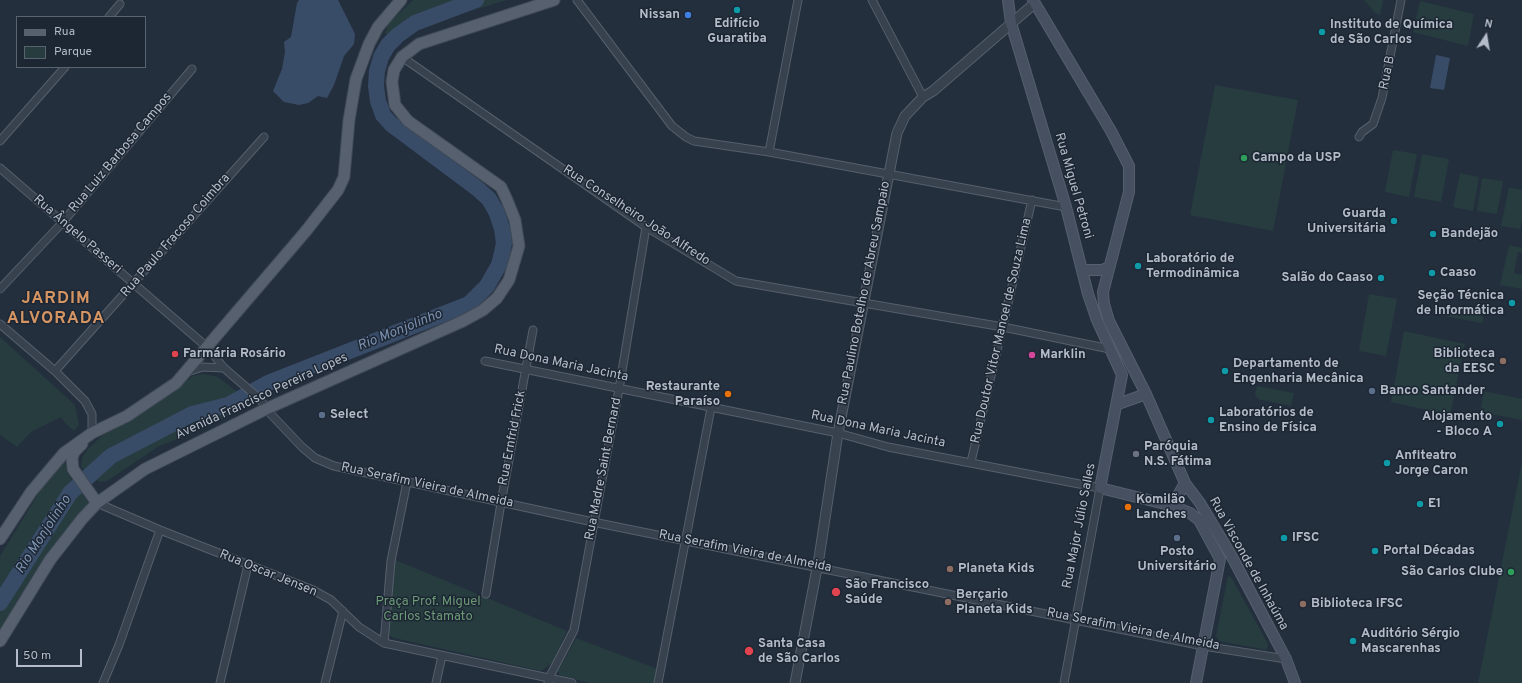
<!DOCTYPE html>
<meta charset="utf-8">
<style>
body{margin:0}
#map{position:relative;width:1522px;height:683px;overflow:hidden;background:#242f3e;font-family:Overpass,sans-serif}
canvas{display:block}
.legend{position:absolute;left:16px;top:16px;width:130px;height:52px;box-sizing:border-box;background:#1d2633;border:1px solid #59626f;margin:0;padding:5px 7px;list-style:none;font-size:12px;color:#b4bcc9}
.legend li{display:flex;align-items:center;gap:8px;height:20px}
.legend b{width:20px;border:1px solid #59626f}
.north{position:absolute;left:1466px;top:16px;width:40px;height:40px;-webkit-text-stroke:3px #1d2633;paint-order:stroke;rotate:12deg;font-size:11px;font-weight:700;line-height:16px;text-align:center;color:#b4bcc9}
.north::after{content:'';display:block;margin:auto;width:14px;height:18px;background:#b4bcc9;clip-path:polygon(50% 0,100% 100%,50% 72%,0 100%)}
.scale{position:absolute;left:16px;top:649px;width:66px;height:18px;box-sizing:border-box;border:2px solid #b4bcc9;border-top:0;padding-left:5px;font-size:12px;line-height:14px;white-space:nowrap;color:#b4bcc9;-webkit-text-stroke:3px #1d2633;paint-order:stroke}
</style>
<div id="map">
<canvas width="1522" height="683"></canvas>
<ul class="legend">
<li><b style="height:5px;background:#56606e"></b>Rua</li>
<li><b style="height:11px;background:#263c3f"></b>Parque</li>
</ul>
<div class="north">N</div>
<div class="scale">50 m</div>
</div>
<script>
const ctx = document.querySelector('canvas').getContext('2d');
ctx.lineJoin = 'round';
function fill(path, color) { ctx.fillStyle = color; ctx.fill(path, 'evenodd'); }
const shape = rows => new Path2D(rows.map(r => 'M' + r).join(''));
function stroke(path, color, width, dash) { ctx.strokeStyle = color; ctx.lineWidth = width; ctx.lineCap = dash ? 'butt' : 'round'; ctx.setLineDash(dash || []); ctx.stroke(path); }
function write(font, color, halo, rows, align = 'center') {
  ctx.font = font + ' Overpass,sans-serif'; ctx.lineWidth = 3; ctx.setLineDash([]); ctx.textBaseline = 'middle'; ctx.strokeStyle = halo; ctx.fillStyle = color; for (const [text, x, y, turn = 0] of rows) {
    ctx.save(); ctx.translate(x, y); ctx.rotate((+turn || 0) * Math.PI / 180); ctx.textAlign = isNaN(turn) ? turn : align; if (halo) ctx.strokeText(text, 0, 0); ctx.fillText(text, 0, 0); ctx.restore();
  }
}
fill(shape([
 [413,0,507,0,421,26,405,36,385,34,388,24],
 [1364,0,1383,0,1380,15,1375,13],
 [1420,1,1474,14,1468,46,1413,32],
 [1215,85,1298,100,1273,231,1190,215],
 [1393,150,1417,154,1409,197,1385,192],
 [1422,154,1449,159,1441,202,1414,197],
 [1460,173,1479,177,1473,211,1453,207],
 [1482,178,1503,181,1497,214,1477,211],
 [1509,187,1522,190,1522,220,1520,229,1501,226],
 [1509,245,1522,248,1522,253,1518,252,1514,273,1522,275,1522,289,1500,285],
 [1369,294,1397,299,1386,356,1359,351],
 [1446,306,1479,312,1483,317,1483,321,1481,323,1444,316],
 [1404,331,1465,344,1450,415,1391,402],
 [0,337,75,405,79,425,74,431,67,425,61,417,31,432,17,447,0,435],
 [204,374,218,377,239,393,245,400,246,406,203,429,159,446,107,481,100,482,96,480,81,467,82,458,87,450,104,434,155,405,193,376],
 [1257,386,1294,393,1291,406,1258,399,1255,395],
 [1484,391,1522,399,1522,420,1480,412],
 [65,460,67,473,89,503,71,523,45,558,0,630,0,556,48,478],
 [1522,462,1522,683,1478,683],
 [393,559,567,631,552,663,541,671,394,638,389,635,388,628],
 [1228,576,1231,577,1268,644,1267,650,1219,641,1216,636],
 [576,638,658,669,655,683,591,683,562,676,559,674,558,671]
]), '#263c3f');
fill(shape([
 [299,0,338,0,355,34,354,44,344,56,334,85,327,98,318,96,308,103,299,105,284,102,273,91,282,69,285,52,284,42,291,37,297,3],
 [1436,55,1450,58,1444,90,1430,88]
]), '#394c67');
stroke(shape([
 [0,603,70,493,111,456,192,414,228,405,268,383,469,304,487,286,499,265,502,253,504,243,502,229,497,213,489,199,478,189,391,124,383,115,378,101,376,86,377,71,381,57,388,45,398,35,415,23,476,0]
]), '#394c67', 16);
const minor = shape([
 [577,0,672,126,686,137,694,141,769,152,1066,207],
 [872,0,923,97],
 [109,17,120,4],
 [402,57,646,227,736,281,1003,327,1110,349],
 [1359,137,1362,132,1373,124,1382,98,1401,0],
 [0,141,65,67],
 [769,152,798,0],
 [0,168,208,348,224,368,261,400,266,409,302,447,315,458,334,466,593,522,1203,646,1286,659],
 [0,289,62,223,192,69],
 [0,324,55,371,85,401,92,414,92,433],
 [485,361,838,433,888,447,1100,488,1064,683],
 [55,371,264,137],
 [187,372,203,367,224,368],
 [971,462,1032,200],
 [97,503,160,530,313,590,331,600,359,627,384,643,572,683],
 [486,594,501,503,533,330],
 [384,643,391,561,407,482],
 [103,683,119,645,160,530],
 [220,683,248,565],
 [325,683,343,611],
 [436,683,442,656],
 [548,683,549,678,574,630,619,389,646,227],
 [658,683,711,408]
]);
const tertiary = shape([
 [795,683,819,558,838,433,897,133,905,116,923,97,933,91,1035,3]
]);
const secondary = shape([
 [1008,0,1011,23,1066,207,1088,294,1097,320,1122,375,1100,488,1173,506,1190,513,1199,520,1220,559,1196,683],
 [1033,0,1111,131,1129,166,1129,192,1103,292,1104,304,1109,321,1146,394,1185,483,1200,503,1231,555,1286,659,1295,683],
 [1082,270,1102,270,1109,267],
 [1118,404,1146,394],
 [1164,504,1176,499,1185,483]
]);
const primary = shape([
 [82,444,74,452,72,458,73,469,97,503],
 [0,539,31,492,64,453,92,433,127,416,176,383,306,231,338,190,344,177,349,120,356,79,369,44,378,27,401,0],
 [0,641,50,560,82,519,97,503,145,469,266,409,463,321,483,310,497,298,509,280,519,246,515,220,507,200,501,187,408,121,395,105,392,82,394,70,402,57,419,44,554,0]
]);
stroke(minor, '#565f6c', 9);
stroke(tertiary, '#565f6c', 11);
stroke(secondary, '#565f6c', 12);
stroke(primary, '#414a57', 13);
stroke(minor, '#38414e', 7);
stroke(tertiary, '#38414e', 9);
stroke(secondary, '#465061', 10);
stroke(primary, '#56606e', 11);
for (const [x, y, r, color] of [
 [737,10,4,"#0f9aa8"],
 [688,15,4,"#3f7fe0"],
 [1322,32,4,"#0f9aa8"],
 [1244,158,4,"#2e9e5b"],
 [1394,221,4,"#0f9aa8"],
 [1433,234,4,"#0f9aa8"],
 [1138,266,4,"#0f9aa8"],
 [1432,273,4,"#0f9aa8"],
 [1381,278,4,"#0f9aa8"],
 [1512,303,4,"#0f9aa8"],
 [175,354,4,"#e0444e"],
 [1032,355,4,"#d1479c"],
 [1503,361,4,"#8d6e63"],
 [1225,371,4,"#0f9aa8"],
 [1372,391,4,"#5c6f8a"],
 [728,394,4,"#e8710a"],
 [322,415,4,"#5c6f8a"],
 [1211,420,4,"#0f9aa8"],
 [1500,424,4,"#0f9aa8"],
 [1136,454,4,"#6b7280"],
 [1387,463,4,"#0f9aa8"],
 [1420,504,4,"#0f9aa8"],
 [1128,507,4,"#e8710a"],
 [1177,538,4,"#5c6f8a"],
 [1284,538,4,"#0f9aa8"],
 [1375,551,4,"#0f9aa8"],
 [950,569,4,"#8d6e63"],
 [1511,572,4,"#2e9e5b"],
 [836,592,5,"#e0444e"],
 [948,602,4,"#8d6e63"],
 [1303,604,4,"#8d6e63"],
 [1353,641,4,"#0f9aa8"],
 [749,651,5,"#e0444e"]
]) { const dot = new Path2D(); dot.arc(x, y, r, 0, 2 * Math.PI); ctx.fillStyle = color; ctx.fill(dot); stroke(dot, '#1d2633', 1.5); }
write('bold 13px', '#b4bcc9', '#1d2633', [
 ["Nissan",680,15,"right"],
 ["Edifício",737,24,"center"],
 ["Guaratiba",737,39,"center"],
 ["Instituto de Química",1330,25],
 ["de São Carlos",1330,40],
 ["Campo da USP",1252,158],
 ["Guarda",1386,214,"right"],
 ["Universitária",1386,229,"right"],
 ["Bandejão",1441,234],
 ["Laboratório de",1146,259],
 ["Termodinâmica",1146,274],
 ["Caaso",1440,273],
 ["Salão do Caaso",1373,278,"right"],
 ["Seção Técnica",1504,296,"right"],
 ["de Informática",1504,311,"right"],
 ["Farmária Rosário",183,354],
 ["Biblioteca",1495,354,"right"],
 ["da EESC",1495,369,"right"],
 ["Marklin",1040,355],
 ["Departamento de",1233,364],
 ["Engenharia Mecânica",1233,379],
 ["Restaurante",720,387,"right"],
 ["Paraíso",720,402,"right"],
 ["Banco Santander",1380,391],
 ["Laboratórios de",1219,413],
 ["Ensino de Física",1219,428],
 ["Select",330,415],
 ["Alojamento",1492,417,"right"],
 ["- Bloco A",1492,432,"right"],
 ["Paróquia",1144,447],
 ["N.S. Fátima",1144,462],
 ["Anfiteatro",1395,456],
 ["Jorge Caron",1395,471],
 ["Komilão",1136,500],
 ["Lanches",1136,515],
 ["E1",1428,504],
 ["IFSC",1292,538],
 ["Portal Décadas",1383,551],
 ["Posto",1177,552,"center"],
 ["Universitário",1177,567,"center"],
 ["Planeta Kids",958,569],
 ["São Carlos Clube",1503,572,"right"],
 ["São Francisco",845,585],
 ["Saúde",845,600],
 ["Berçario",956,595],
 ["Planeta Kids",956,610],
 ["Biblioteca IFSC",1311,604],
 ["Auditório Sérgio",1361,634],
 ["Mascarenhas",1361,649],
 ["Santa Casa",758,644],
 ["de São Carlos",758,659]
], 'left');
write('13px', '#b4bcc9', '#1d2633', [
 ["Rua B",1388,73,-78],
 ["Rua Luiz Barbosa Campos",121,153,-50],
 ["Rua Miguel Petroni",1073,186,74],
 ["Rua Conselheiro João Alfredo",636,216,33],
 ["Rua Ângelo Passeri",77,235,41],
 ["Rua Paulo Fracoso Coimbra",176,236,-49],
 ["Rua Paulino Botelho de Abreu Sampaio",865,293,-79],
 ["Rua Doutor Vitor Manoel de Souza Lima",1002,331,-77],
 ["Rua Dona Maria Jacinta",561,364,12],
 ["Avenida Francisco Pereira Lopes",262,397,-25],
 ["Rua Dona Maria Jacinta",878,430,12],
 ["Rua Ernfrid Frick",513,438,-79],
 ["Rua Madre Saint Bernard",604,469,-79],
 ["Rua Serafim Vieira de Almeida",427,486,12],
 ["Rua Major Júlio Salles",1080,526,-79],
 ["Rua Serafim Vieira de Almeida",745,552,11],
 ["Rua Visconde de Inhaúma",1248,564,61],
 ["Rua Oscar Jensen",268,574,22],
 ["Rua Serafim Vieira de Almeida",1133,630,11]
]);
write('13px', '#6b9a76', '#1d2633', [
 ["Praça Prof. Miguel",428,602],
 ["Carlos Stamato",428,617]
]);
write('italic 14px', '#7c92b1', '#1d2633', [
 ["Rio Monjolinho",400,331,-22],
 ["Rio Monjolinho",44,535,-57]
]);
ctx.letterSpacing = '1px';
write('bold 17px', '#d59563', '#1d2633', [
 ["JARDIM",56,300],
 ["ALVORADA",56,320]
]);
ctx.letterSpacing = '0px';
</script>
